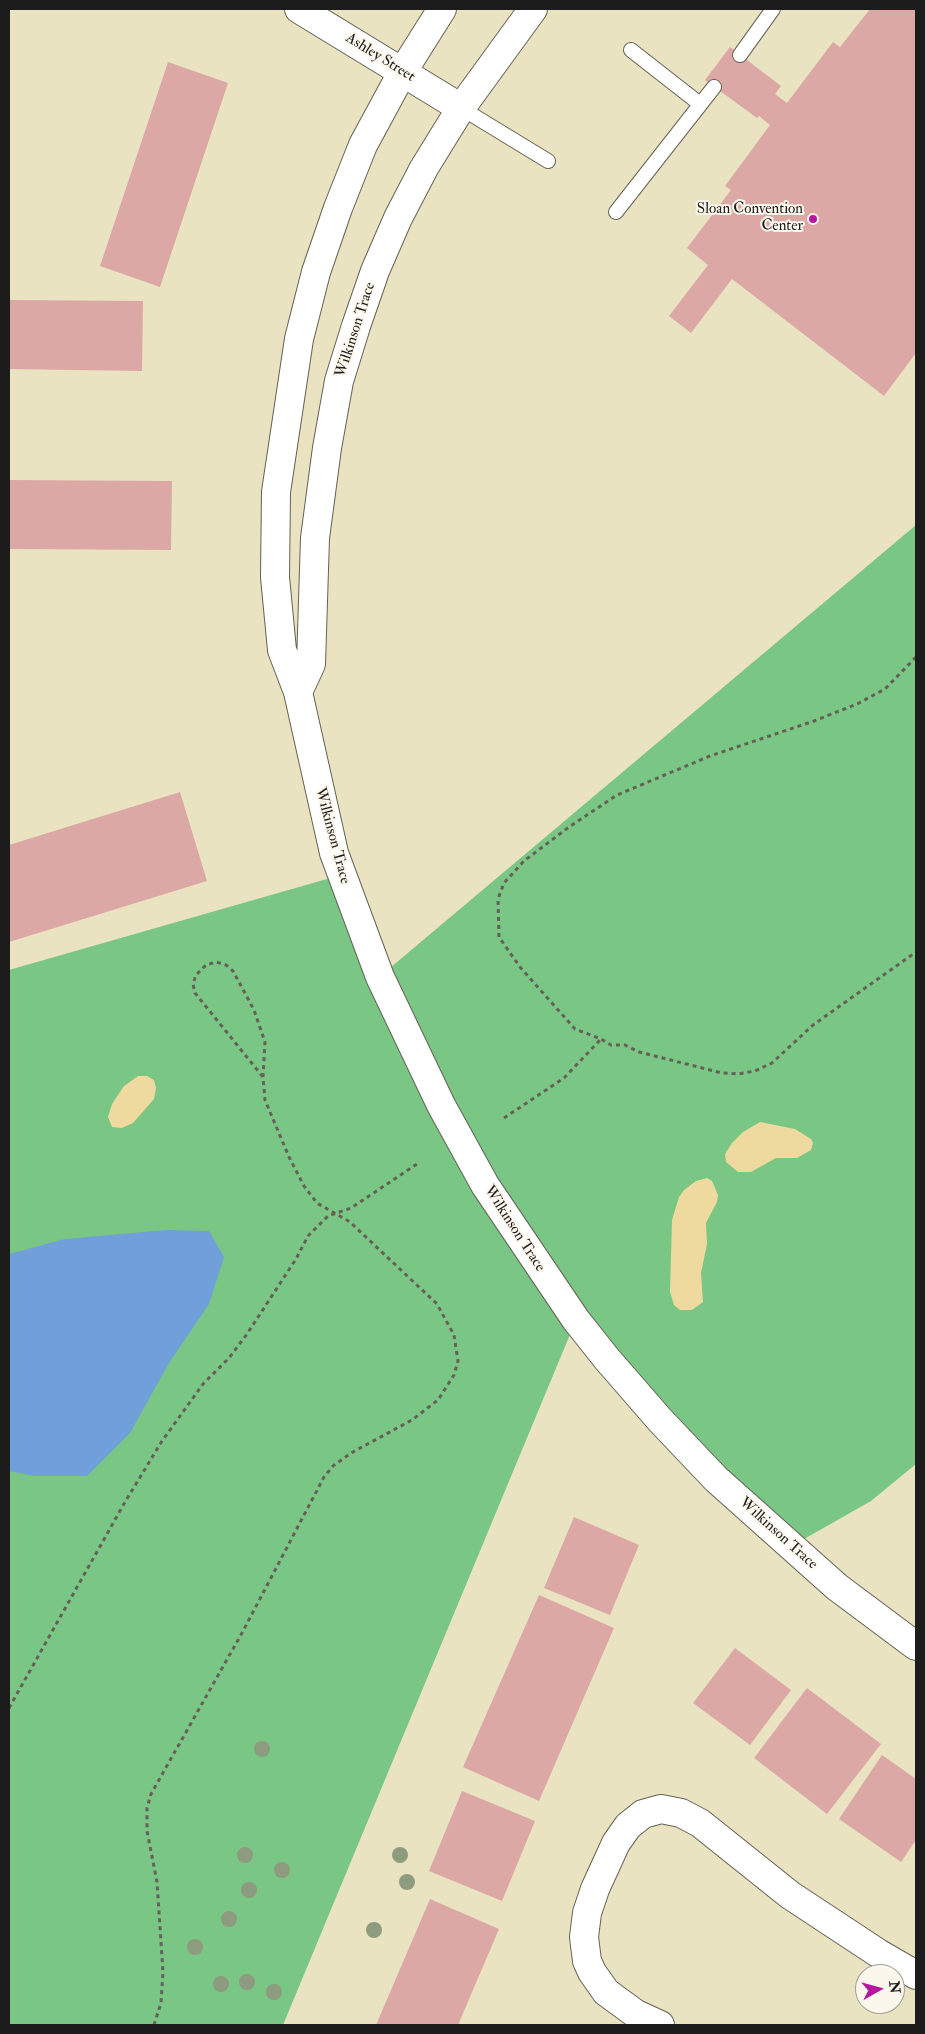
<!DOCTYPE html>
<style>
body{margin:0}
#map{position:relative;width:925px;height:2034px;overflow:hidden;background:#e9e3c2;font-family:"IM FELL Double Pica",serif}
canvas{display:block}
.frame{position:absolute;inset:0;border:10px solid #1c1c1c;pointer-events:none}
.north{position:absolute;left:855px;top:1964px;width:50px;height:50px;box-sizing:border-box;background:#fbf7ec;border:1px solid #a29f99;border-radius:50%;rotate:83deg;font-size:14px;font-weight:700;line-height:20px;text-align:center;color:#1c1c1c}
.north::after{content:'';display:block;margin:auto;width:18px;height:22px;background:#b5179e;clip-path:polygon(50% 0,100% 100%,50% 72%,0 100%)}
</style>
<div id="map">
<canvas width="925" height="2034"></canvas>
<div class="frame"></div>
<div class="north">N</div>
</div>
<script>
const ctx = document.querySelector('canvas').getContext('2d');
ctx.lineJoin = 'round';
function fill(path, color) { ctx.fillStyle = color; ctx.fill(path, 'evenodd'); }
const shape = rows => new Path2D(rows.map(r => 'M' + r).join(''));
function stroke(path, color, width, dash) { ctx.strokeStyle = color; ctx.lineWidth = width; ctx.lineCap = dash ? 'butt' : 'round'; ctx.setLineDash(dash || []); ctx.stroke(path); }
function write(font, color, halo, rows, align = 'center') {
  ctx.font = font + ' "IM FELL Double Pica",serif'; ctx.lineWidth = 4; ctx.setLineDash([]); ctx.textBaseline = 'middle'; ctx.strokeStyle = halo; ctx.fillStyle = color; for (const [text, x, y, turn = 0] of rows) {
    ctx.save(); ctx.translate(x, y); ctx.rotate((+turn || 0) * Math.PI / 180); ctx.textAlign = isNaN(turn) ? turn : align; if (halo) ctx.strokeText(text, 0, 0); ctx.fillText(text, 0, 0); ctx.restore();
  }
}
fill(shape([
 [916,525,916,1464,871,1501,790,1547,576,1320,283,2025,9,2025,9,970,341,875,384,973]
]), '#7ac684');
fill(shape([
 [138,1076,147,1076,154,1080,156,1088,154,1099,133,1123,122,1128,112,1127,108,1117,112,1104,124,1086],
 [760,1122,795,1129,811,1139,813,1143,811,1150,797,1158,776,1158,751,1172,738,1172,726,1162,725,1154,732,1143,743,1132],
 [707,1178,712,1181,718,1195,717,1202,706,1223,707,1244,701,1273,703,1302,692,1310,680,1310,674,1305,670,1292,672,1220,679,1197,684,1190,696,1181]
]), '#eeda9e');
fill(shape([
 [167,1230,209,1231,224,1257,209,1304,169,1363,130,1433,87,1476,34,1476,9,1471,9,1254,65,1239]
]), '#709fd9');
fill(shape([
 [870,9,916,9,916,353,884,396,732,279,691,333,669,316,708,265,687,248,731,190,725,186,770,125,759,116,757,118,705,80,730,47,781,86,775,94,787,103,833,42,840,47],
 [168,62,228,83,160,287,100,266],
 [9,300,143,301,142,371,9,369],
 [9,480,172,481,171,550,9,549],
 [180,792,207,881,9,942,9,845],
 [574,1517,639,1545,610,1615,544,1588],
 [539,1595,614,1628,539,1801,463,1767],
 [735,1648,791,1690,750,1745,693,1703],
 [807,1688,881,1744,827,1814,754,1758],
 [882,1755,916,1779,916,1840,901,1862,839,1819],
 [462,1791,535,1821,502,1901,429,1871],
 [430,1899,499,1929,458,2025,376,2025]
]), '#dca8a5');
const lane = shape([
 [631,50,700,104],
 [740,55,773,9],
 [461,108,548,161],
 [616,212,714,87]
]);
const street = shape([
 [299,9,461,108],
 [442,9,403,71,363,145,338,208,316,272,299,339,276,492,275,577,282,650,298,692,334,853,380,977,441,1105,485,1185,576,1320,607,1359,660,1420,716,1479,837,1587,916,1646],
 [298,692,311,664,315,538,327,448,339,381,356,326,375,271,398,218,424,168,461,108,533,9],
 [660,2025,636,2014,606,1992,592,1972,587,1961,584,1937,587,1913,595,1889,616,1843,628,1826,643,1814,661,1809,681,1813,700,1823,790,1895,878,1953,916,1975]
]);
stroke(lane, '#646256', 16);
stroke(street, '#646256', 30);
stroke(shape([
 [916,657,885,689,857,704,814,721,710,756,617,795,569,827,524,861,504,883,498,899,499,937,520,967,575,1029,601,1039,611,1045,625,1045,639,1052,722,1073,738,1074,755,1071,772,1063,813,1025,916,952],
 [504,1118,564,1078,601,1039],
 [9,1708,125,1502,162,1441,203,1384,229,1358,247,1334,296,1259,308,1236,328,1216,351,1208,420,1162],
 [154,2025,161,2003,163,1972,157,1882,147,1831,147,1808,151,1794,242,1633,324,1477,333,1466,351,1453,412,1420,438,1400,454,1375,458,1361,454,1335,437,1304,350,1222,317,1203,304,1186,289,1157,265,1100,263,1077,265,1042,254,1010,233,971,226,965,216,962,206,965,196,975,193,984,195,993,263,1077]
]), '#646256', 3, [4, 4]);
stroke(lane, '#fff', 14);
stroke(street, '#fff', 28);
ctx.fillStyle = '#8d9b7e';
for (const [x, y] of [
 [262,1749],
 [245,1855],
 [400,1855],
 [282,1870],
 [407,1882],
 [249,1890],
 [229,1919],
 [374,1930],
 [195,1947],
 [247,1982],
 [221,1984],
 [274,1992]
]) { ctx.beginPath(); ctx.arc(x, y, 8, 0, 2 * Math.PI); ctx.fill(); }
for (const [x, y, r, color] of [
 [813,219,5,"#b5179e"]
]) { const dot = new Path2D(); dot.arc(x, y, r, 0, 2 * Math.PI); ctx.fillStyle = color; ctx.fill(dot); stroke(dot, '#fbf7ec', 2); }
write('15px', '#1c1c1c', '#fbf7ec', [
 ["Ashley Street",380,58,32],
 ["Wilkinson Trace",356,330,-72],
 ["Wilkinson Trace",332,836,75],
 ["Wilkinson Trace",514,1229,57],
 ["Wilkinson Trace",778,1534,42]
]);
write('15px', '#1c1c1c', '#fbf7ec', [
 ["Sloan Convention",803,210],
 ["Center",803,227]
], 'right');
</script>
